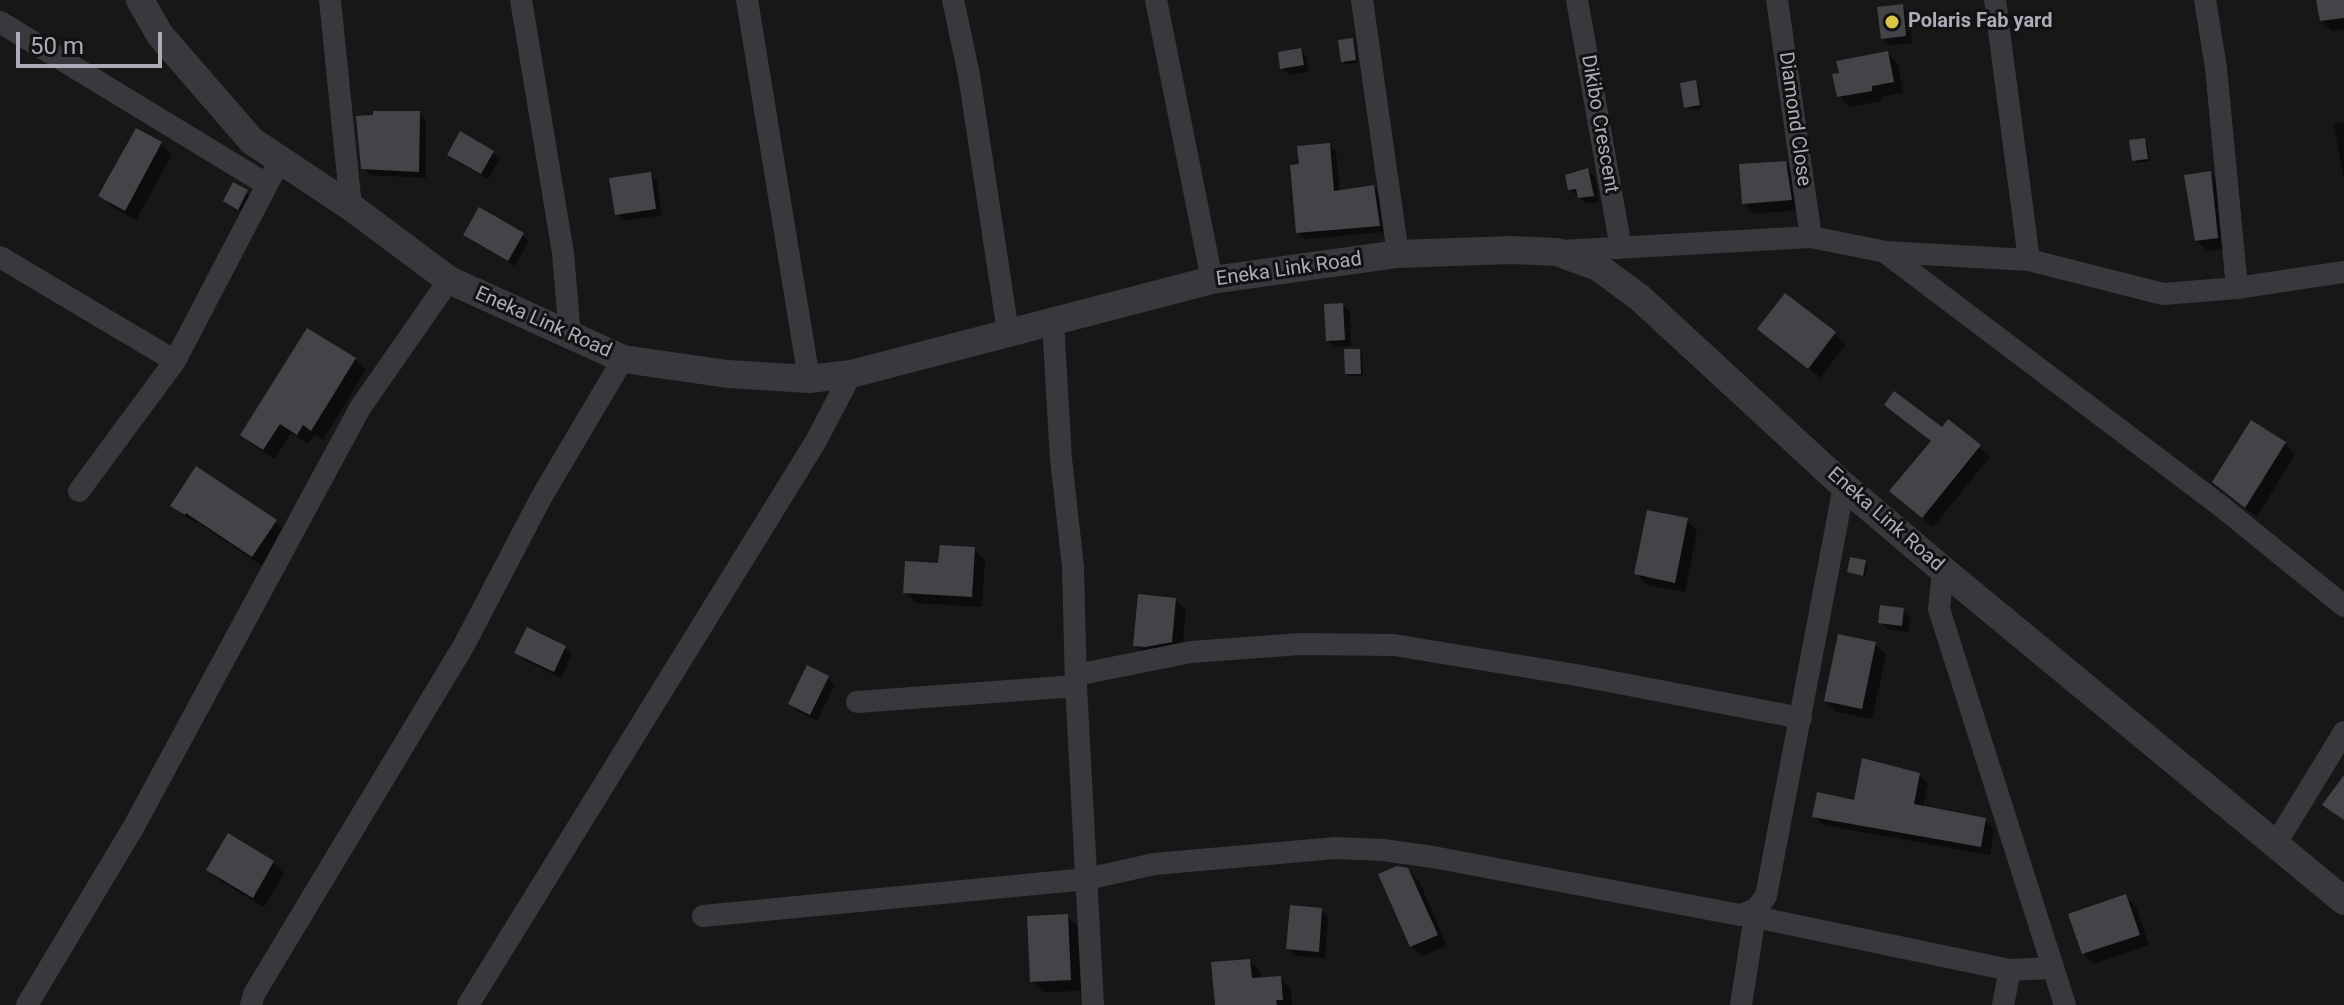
<!DOCTYPE html>
<style>
body{margin:0}
#map{position:relative;width:2344px;height:1005px;overflow:hidden;background:#171718;font-family:Roboto,sans-serif}
canvas{display:block}
.scale{position:absolute;left:16px;top:32px;width:146px;height:36px;box-sizing:border-box;border:4px solid #aaacb7;border-top:0;padding-left:10px;font-size:24px;line-height:28px;white-space:nowrap;color:#aaacb7;-webkit-text-stroke:6px #121213;paint-order:stroke}
</style>
<div id="map">
<canvas width="2344" height="1005"></canvas>
<div class="scale">50 m</div>
</div>
<script>
const ctx = document.querySelector('canvas').getContext('2d');
ctx.lineJoin = 'round';
function fill(path, color) { ctx.fillStyle = color; ctx.fill(path, 'evenodd'); }
const shape = rows => new Path2D(rows.map(r => 'M' + r).join(''));
function stroke(path, color, width, dash) { ctx.strokeStyle = color; ctx.lineWidth = width; ctx.lineCap = dash ? 'butt' : 'round'; ctx.setLineDash(dash || []); ctx.stroke(path); }
function write(font, color, halo, rows, align = 'center') {
  ctx.font = font + ' Roboto,sans-serif'; ctx.lineWidth = 6; ctx.setLineDash([]); ctx.textBaseline = 'middle'; ctx.strokeStyle = halo; ctx.fillStyle = color; for (const [text, x, y, turn = 0] of rows) {
    ctx.save(); ctx.translate(x, y); ctx.rotate((+turn || 0) * Math.PI / 180); ctx.textAlign = isNaN(turn) ? turn : align; if (halo) ctx.strokeText(text, 0, 0); ctx.fillText(text, 0, 0); ctx.restore();
  }
}
fill(shape([
 [2318,0,2344,0,2344,29,2332,31,2321,20],
 [1902,6,1909,13,1912,43,1890,45,1883,38],
 [1353,40,1355,43,1358,63,1346,64,1343,61],
 [1300,50,1307,57,1309,71,1289,75,1282,68],
 [1887,53,1898,64,1903,92,1882,97,1882,101,1849,107,1839,96],
 [1695,83,1698,86,1702,108,1689,110,1686,107],
 [419,113,426,120,426,178,370,175,363,168],
 [2344,122,2344,181,2334,124],
 [136,130,161,144,172,155,136,220,111,206,100,195],
 [2144,140,2147,143,2150,161,2137,163,2134,160],
 [1329,145,1336,152,1340,192,1373,187,1380,194,1386,232,1304,239,1298,232,1301,166],
 [493,153,500,159,488,179,456,161,449,154],
 [1785,163,1796,174,1801,210,1755,214,1744,203],
 [1588,170,1595,177,1599,202,1587,204,1570,189],
 [2210,173,2221,184,2228,248,2207,251,2196,240],
 [650,174,657,181,662,215,624,221,617,214],
 [234,184,254,199,246,215,226,200],
 [466,234,522,235,529,241,515,266,472,241],
 [1785,296,1846,344,1820,378,1760,329],
 [1343,305,1350,312,1351,346,1334,347,1328,340],
 [1359,351,1362,354,1363,376,1350,376,1347,374],
 [355,359,366,370,323,440,314,435,308,444,291,433,275,459,254,446,243,435],
 [1886,405,1942,430,1949,422,1990,457,1933,527,1902,501,1932,442],
 [2284,443,2295,454,2257,517,2226,493],
 [173,505,275,522,285,531,262,566,197,522,196,523,183,515],
 [1687,520,1697,531,1685,592,1647,585,1637,574],
 [974,549,985,560,982,607,916,603,905,592,940,565],
 [1865,562,1868,565,1865,577,1849,571],
 [1175,600,1186,610,1182,652,1146,656,1135,645],
 [1903,610,1910,617,1908,632,1887,629,1880,622],
 [1875,644,1886,655,1872,719,1837,712,1826,701],
 [565,648,572,654,561,678,524,660,517,653],
 [828,678,835,685,817,721,797,711,790,704],
 [1919,775,1928,784,1923,808,1985,820,1994,829,1990,855,1823,825,1814,816],
 [228,836,273,863,284,873,264,907,219,880,209,870],
 [1408,870,1419,881,1447,946,1422,956,1411,946],
 [2125,896,2136,907,2149,945,2094,964,2083,953],
 [1321,910,1328,917,1325,958,1295,956,1288,949],
 [1067,916,1078,927,1081,991,1043,992,1032,981],
 [1250,961,1260,972,1261,980,1280,978,1291,989,1292,1005,1217,1005]
]), '#0007');
fill(shape([
 [2316,0,2344,0,2344,18,2320,21],
 [1903,4,1906,36,1881,39,1877,7],
 [1353,38,1356,60,1341,62,1338,40],
 [1301,48,1304,65,1280,69,1278,52],
 [1888,51,1894,82,1872,86,1872,91,1837,97,1832,74,1839,73,1836,61],
 [1696,80,1700,105,1684,108,1680,83],
 [373,111,420,111,419,172,361,169,356,116,373,115],
 [136,128,162,142,125,211,98,196],
 [460,131,494,151,481,174,447,155],
 [2145,138,2148,159,2132,161,2129,140],
 [1330,143,1334,191,1374,185,1380,226,1296,233,1290,165,1299,164,1297,146],
 [1786,161,1792,200,1742,204,1739,164],
 [1588,168,1594,196,1578,198,1576,189,1568,190,1565,175],
 [2211,171,2218,238,2195,241,2184,175],
 [651,172,656,209,615,215,609,178],
 [233,182,248,190,238,210,223,201],
 [479,207,524,233,508,261,463,235],
 [1785,293,1836,332,1808,369,1757,329],
 [1343,303,1345,340,1326,341,1324,304],
 [307,328,356,358,311,431,303,425,297,435,280,424,263,450,240,435],
 [1344,349,1360,349,1361,374,1345,374],
 [1894,391,1942,427,1948,419,1981,445,1922,518,1889,491,1931,441,1884,405],
 [2251,420,2286,442,2245,508,2212,482],
 [196,466,277,520,252,557,186,513,185,515,170,506],
 [1647,510,1688,518,1675,583,1634,574],
 [940,545,975,547,972,597,903,593,905,561,938,563],
 [1850,557,1866,560,1863,576,1847,572],
 [1138,594,1176,598,1172,642,1145,647,1133,646],
 [1880,605,1904,608,1902,626,1878,623],
 [527,627,566,646,554,672,514,653],
 [1838,634,1876,642,1862,709,1824,701],
 [807,665,829,676,810,715,788,704],
 [1862,758,1920,773,1914,804,1986,818,1981,847,1812,817,1817,792,1854,800],
 [2344,775,2344,820,2322,805],
 [228,833,274,861,253,898,206,870],
 [1397,866,1408,868,1438,935,1410,947,1378,874],
 [2126,894,2140,935,2082,954,2068,914],
 [1290,905,1322,908,1319,952,1286,949],
 [1068,914,1071,980,1030,982,1027,916],
 [1250,959,1252,978,1281,976,1283,1000,1276,1000,1277,1005,1215,1005,1211,962]
]), '#444448');
stroke(shape([
 [330,0,351,207],
 [521,0,563,253,570,336],
 [747,0,809,379],
 [953,0,969,75,1008,332],
 [1156,0,1212,280],
 [1362,0,1398,254],
 [1577,0,1621,248],
 [1777,0,1811,237],
 [1995,0,2029,260],
 [2205,0,2216,68,2237,288],
 [0,22,266,184],
 [1561,251,1811,237,1886,252,2029,260,2163,294,2237,288,2344,272],
 [1886,253,2222,507,2344,606],
 [0,257,175,361],
 [1053,322,1061,459,1073,567,1076,686,1093,1005],
 [79,491,175,361,280,160],
 [1943,570,1939,609,2065,1005],
 [1076,675,1191,652,1301,644,1394,645,1582,676,1801,718],
 [857,702,1076,686],
 [2275,845,2344,732],
 [703,916,1087,879,1154,864,1336,848,1383,850,1433,857,1740,915,1756,909,1766,896,1844,486],
 [1755,917,2010,970,2053,968],
 [27,1005,133,828,360,408,449,280],
 [251,1005,254,994,464,645,542,496,623,359],
 [468,1005,816,441,851,374],
 [1741,1005,1756,909],
 [2003,1005,2010,970]
]), '#38383d', 22);
stroke(shape([
 [140,0,160,35,252,141,351,207,449,280,623,359,728,374,809,379,851,374,1212,280,1290,269,1398,254,1511,250,1557,252,1598,267,1640,298,1844,486,1943,570,2344,901]
]), '#38383d', 28);
for (const [x, y, r, color] of [
 [1892,22,8,"#dbc64c"]
]) { const dot = new Path2D(); dot.arc(x, y, r, 0, 2 * Math.PI); ctx.fillStyle = color; ctx.fill(dot); stroke(dot, '#121213', 3); }
write('bold 20px', '#aaacb7', '#121213', [
 ["Polaris Fab yard",1908,22]
], 'left');
write('20px', '#aaacb7', '#121213', [
 ["Diamond Close",1794,119,82],
 ["Dikibo Crescent",1599,124,80],
 ["Eneka Link Road",1289,270,-8],
 ["Eneka Link Road",543,323,24],
 ["Eneka Link Road",1885,520,41]
]);
</script>
